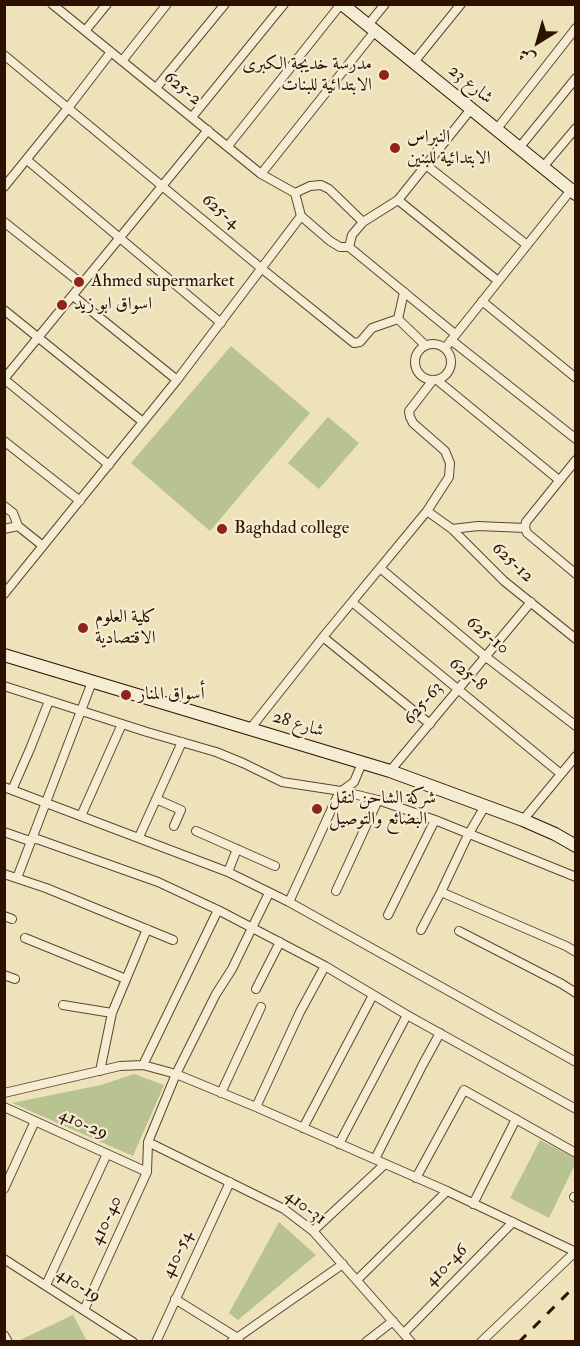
<!DOCTYPE html>
<meta charset="utf-8">
<style>
body{margin:0}
#map{position:relative;width:580px;height:1346px;overflow:hidden;background:#eee2bb;font-family:"IM FELL Double Pica",Amiri,serif}
canvas{display:block}
.frame{position:absolute;inset:0;border:6px solid #2e1100;pointer-events:none}
.north{position:absolute;left:508px;top:12px;width:60px;height:60px;-webkit-text-stroke:4px #f4ecd3;paint-order:stroke;rotate:217deg;font-size:16px;font-weight:700;line-height:24px;text-align:center;color:#2e1100}
.north::after{content:'';display:block;margin:auto;width:21px;height:27px;background:#2e1100;clip-path:polygon(50% 0,100% 100%,50% 72%,0 100%)}
</style>
<div id="map">
<canvas width="580" height="1346"></canvas>
<div class="frame"></div>
<div class="north">ش</div>
</div>
<script>
const ctx = document.querySelector('canvas').getContext('2d');
ctx.lineJoin = 'round';
function fill(path, color) { ctx.fillStyle = color; ctx.fill(path, 'evenodd'); }
const shape = rows => new Path2D(rows.map(r => 'M' + r).join(''));
function stroke(path, color, width, dash) { ctx.strokeStyle = color; ctx.lineWidth = width; ctx.lineCap = dash ? 'butt' : 'round'; ctx.setLineDash(dash || []); ctx.stroke(path); }
function write(font, color, halo, rows, align = 'center') {
  ctx.font = font + ' "IM FELL Double Pica",Amiri,serif'; ctx.lineWidth = 4.5; ctx.setLineDash([]); ctx.textBaseline = 'middle'; ctx.strokeStyle = halo; ctx.fillStyle = color; for (const [text, x, y, turn = 0] of rows) {
    ctx.save(); ctx.translate(x, y); ctx.rotate((+turn || 0) * Math.PI / 180); ctx.textAlign = isNaN(turn) ? turn : align; if (halo) ctx.strokeText(text, 0, 0); ctx.fillText(text, 0, 0); ctx.restore();
  }
}
fill(shape([
 [231,346,310,413,210,531,131,463],
 [328,417,359,443,319,489,288,463],
 [134,1074,164,1085,133,1156,12,1103,101,1085],
 [540,1140,575,1158,575,1164,549,1218,510,1198],
 [279,1222,316,1255,238,1320,229,1313],
 [73,1315,87,1341,20,1340]
]), '#b8c391');
const street = shape([
 [52,4,261,174,295,193,301,216,330,241,340,247,349,247,455,334],
 [368,25,385,4],
 [85,31,107,4],
 [4,55,261,268,354,343,360,342,372,328,398,319,404,292],
 [122,61,167,4],
 [414,62,461,4],
 [156,88,225,4],
 [192,117,284,4],
 [496,130,576,28],
 [228,146,341,4],
 [519,148,576,78],
 [27,160,221,323],
 [426,165,527,245],
 [543,167,576,128],
 [261,174,375,31],
 [4,187,68,108,111,52],
 [295,193,310,186,321,185,329,189,363,222],
 [398,200,498,281],
 [4,222,82,284],
 [349,247,352,235,363,222,398,200,471,109],
 [73,296,177,380],
 [482,301,576,378],
 [4,310,143,422],
 [398,319,425,345],
 [451,340,576,439],
 '415 362a18 18 0 1 1 36 0a18 18 0 1 1-36 0Z',
 [445,348,571,190],
 [4,379,208,130],
 [4,379,109,465],
 [437,380,559,480],
 [4,441,80,501],
 [576,460,526,522,525,528,527,533,576,574],
 [4,506,13,513,18,526,43,546],
 [427,511,452,529,504,581,576,639],
 [4,529,18,526],
 [452,529,478,526,525,528],
 [380,568,486,657,576,726],
 [4,594,177,380,301,216],
 [352,602,561,774],
 [323,637,430,724],
 [4,686,147,732,216,752,243,763,282,782,341,791,378,800,435,820,576,877],
 [250,729,323,637,427,511,449,477,450,463,445,451,413,423,410,417,409,411,433,380],
 [390,771,531,602],
 [4,787,228,872,289,902,576,1062],
 [12,790,30,749,49,701],
 [156,799,181,810,174,826],
 [81,816,122,724],
 [523,820,576,756],
 [196,831,275,866],
 [4,832,27,840,37,839,158,882,218,910,325,966,407,1015,576,1109],
 [139,837,182,742],
 [228,872,237,849],
 [4,874,46,888,173,940],
 [17,878,92,682],
 [336,891,378,800],
 [441,892,566,946,576,952],
 [289,902,339,793,354,782,362,763],
 [388,915,435,820],
 [4,916,12,919],
 [421,930,441,892,468,835,485,806],
 [459,931,562,984,576,993],
 [25,938,126,979],
 [4,975,15,979],
 [256,989,280,942],
 [63,1005,112,1013],
 [143,1065,218,910],
 [100,1071,112,1013,147,929],
 [4,1093,120,1066,143,1065,176,1074,256,1107,447,1191,576,1252],
 [221,1093,261,1007],
 [4,1107,147,1172],
 [256,1107,300,1012,325,966],
 [303,1128,373,995],
 [148,1142,284,1209,313,1231,411,1342],
 [339,1144,407,1015],
 [375,1159,422,1066,440,1033],
 [416,1178,464,1090,576,1153],
 [4,1189,35,1121],
 [574,1197,576,1198],
 [473,1204,516,1119],
 [313,1231,385,1164],
 [4,1259,133,1342],
 [357,1280,447,1191],
 [46,1285,107,1154],
 [175,1299,236,1337,239,1341],
 [84,1310,147,1172,148,1142,176,1074,216,994,232,969,269,893],
 [404,1333,513,1222],
 [4,1335,8,1342],
 [156,1342,230,1182],
 [231,1342,343,1264],
 [366,1342,393,1321],
 [481,1342,575,1252]
]);
const secondary = shape([
 [342,4,576,194],
 [4,655,390,771,523,820,555,834,576,846]
]);
stroke(street, '#5e452f', 10);
stroke(secondary, '#2e1100', 14);
stroke(street, '#f4ecd3', 8);
stroke(secondary, '#f4ecd3', 12);
stroke(shape([
 [519,1342,576,1285]
]), '#2e1100', 3, [10, 10]);
for (const [x, y, r, color] of [
 [384,75,6,"#8f2418"],
 [395,148,6,"#8f2418"],
 [79,282,6,"#8f2418"],
 [62,305,6,"#8f2418"],
 [222,529,6,"#8f2418"],
 [83,628,6,"#8f2418"],
 [126,695,6,"#8f2418"],
 [317,809,6,"#8f2418"]
]) { const dot = new Path2D(); dot.arc(x, y, r, 0, 2 * Math.PI); ctx.fillStyle = color; ctx.fill(dot); stroke(dot, '#f4ecd3', 2); }
write('18px', '#2e1100', '#f4ecd3', [
 ["مدرسة خديجة الكبرى",372,65,"right"],
 ["الابتدائية للبنات",372,86,"right"],
 ["النبراس",407,138],
 ["الابتدائية للبنين",407,159],
 ["Ahmed supermarket",91,282],
 ["اسواق ابو زيد",74,305],
 ["Baghdad college",234,529],
 ["كلية العلوم",95,618],
 ["الاقتصادية",95,639],
 ["أسواق المنار",138,695],
 ["شركة الشاحن لنقل",329,799],
 ["البضائع والتوصيل",329,820]
], 'left');
write('18px', '#2e1100', '#f4ecd3', [
 ["شارع 23",470,85,39],
 ["625-2",182,89,39],
 ["625-4",220,212,40],
 ["625-12",512,563,43],
 ["625-10",487,636,39],
 ["625-8",467,675,39],
 ["625-63",424,704,-50],
 ["شارع 28",298,725,17],
 ["410-29",83,1125,24],
 ["410-31",305,1208,37],
 ["410-40",107,1221,-65],
 ["410-54",178,1255,-65],
 ["410-46",447,1266,-45],
 ["410-19",78,1286,33]
]);
</script>
